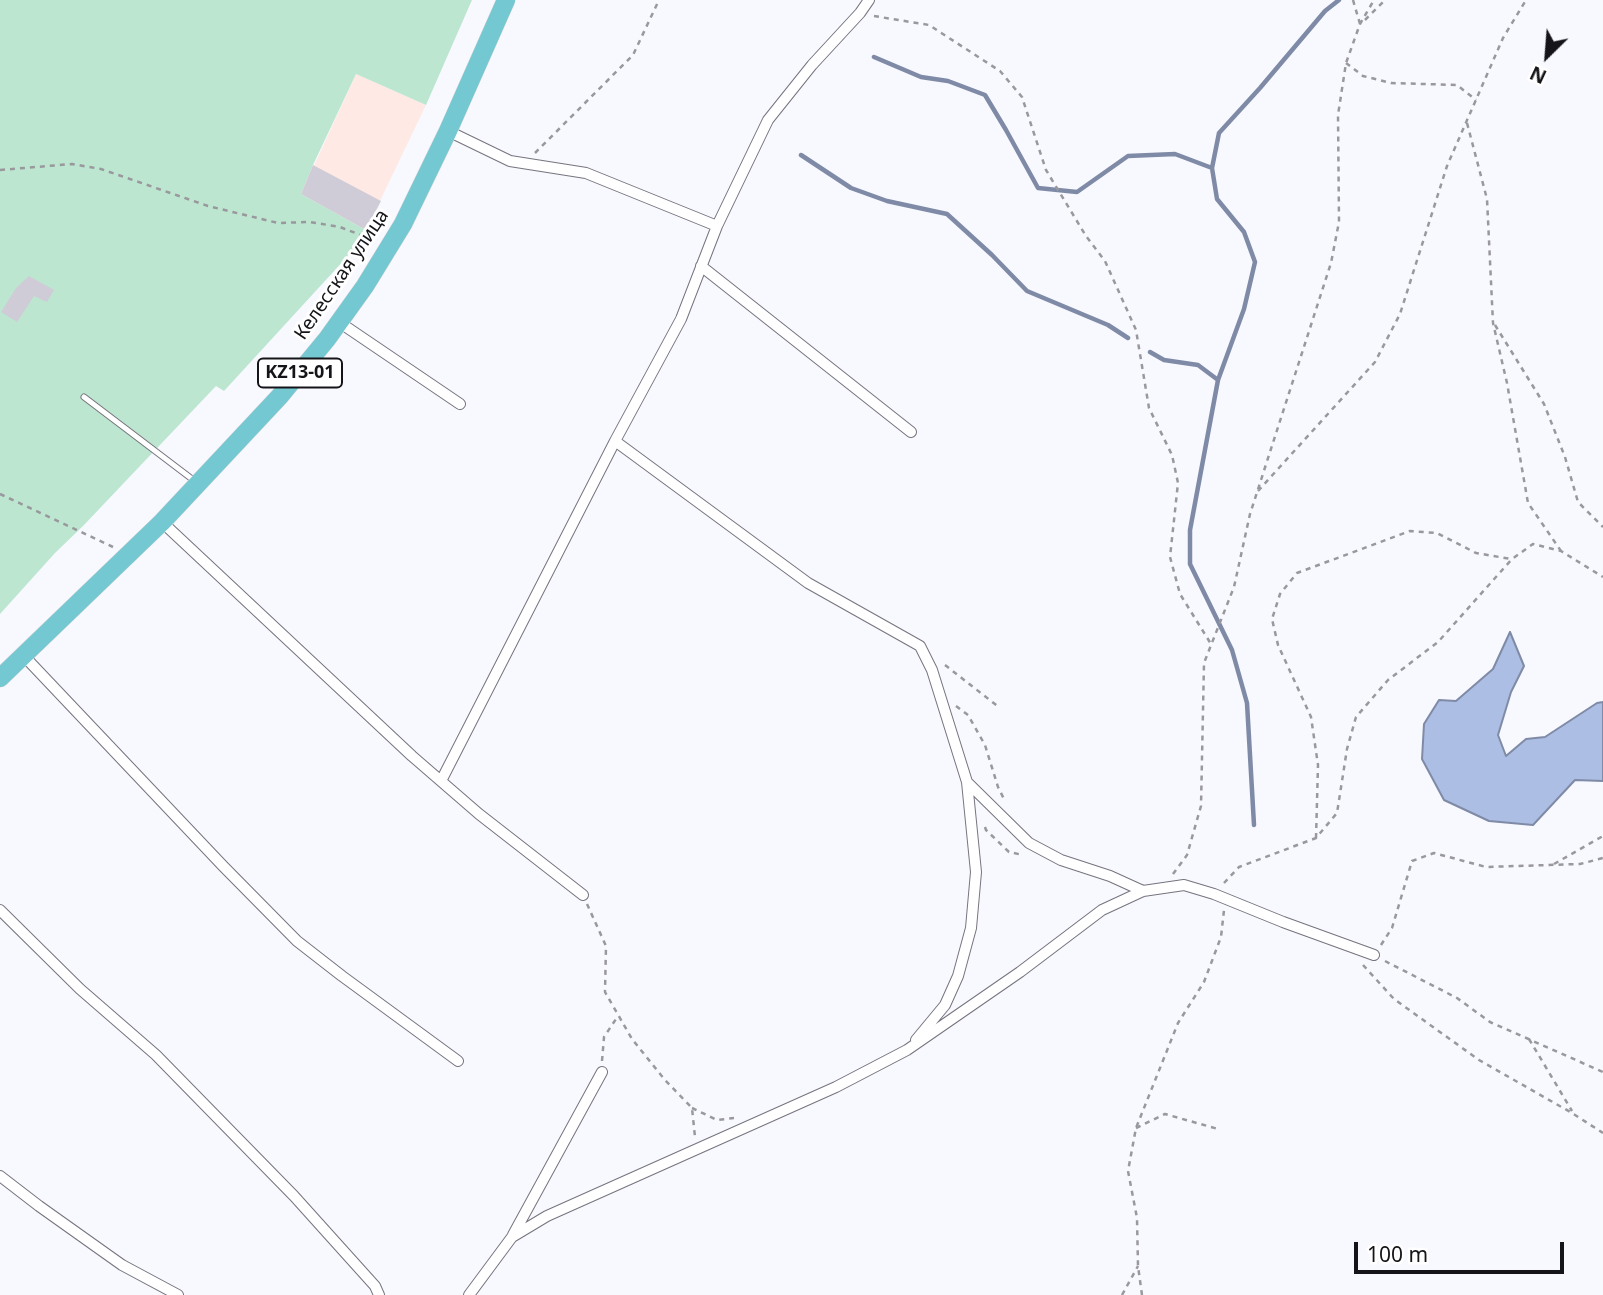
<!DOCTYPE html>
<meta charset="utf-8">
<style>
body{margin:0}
#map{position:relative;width:1603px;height:1295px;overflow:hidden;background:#f8f8ff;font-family:"Noto Sans",sans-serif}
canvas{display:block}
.north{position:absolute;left:1512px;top:21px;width:70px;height:70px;-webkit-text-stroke:5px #fff;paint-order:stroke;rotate:205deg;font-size:19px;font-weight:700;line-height:28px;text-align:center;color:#151418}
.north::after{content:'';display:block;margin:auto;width:24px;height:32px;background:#151418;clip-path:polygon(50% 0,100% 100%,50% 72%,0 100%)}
.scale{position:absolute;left:1354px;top:1242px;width:210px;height:32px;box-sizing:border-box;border:4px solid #151418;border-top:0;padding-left:9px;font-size:21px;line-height:24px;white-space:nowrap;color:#151418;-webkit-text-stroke:5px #fff;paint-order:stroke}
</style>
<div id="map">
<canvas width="1603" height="1295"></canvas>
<div class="north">N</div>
<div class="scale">100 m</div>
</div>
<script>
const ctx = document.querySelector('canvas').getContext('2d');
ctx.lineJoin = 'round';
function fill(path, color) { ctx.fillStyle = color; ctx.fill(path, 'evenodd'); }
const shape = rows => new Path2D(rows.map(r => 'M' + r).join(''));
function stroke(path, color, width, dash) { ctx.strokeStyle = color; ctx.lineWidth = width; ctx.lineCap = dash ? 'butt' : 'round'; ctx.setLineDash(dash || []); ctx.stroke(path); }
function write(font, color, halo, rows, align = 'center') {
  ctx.font = font + ' "Noto Sans",sans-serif'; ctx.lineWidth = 6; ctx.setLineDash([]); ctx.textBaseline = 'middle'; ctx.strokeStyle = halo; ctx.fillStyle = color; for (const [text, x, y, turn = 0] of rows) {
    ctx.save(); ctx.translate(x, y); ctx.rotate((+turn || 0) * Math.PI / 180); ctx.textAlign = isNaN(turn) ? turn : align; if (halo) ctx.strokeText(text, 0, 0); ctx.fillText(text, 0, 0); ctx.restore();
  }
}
fill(shape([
 [356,74,426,105,366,230,301,194]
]), '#fee9e5');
fill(shape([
 [0,0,472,0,426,105,356,74,313,165,301,194,366,230,357,246,224,391,216,386,83,526,55,553,0,614]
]), '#bde6d0');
const water = shape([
 [1510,632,1524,666,1511,692,1498,735,1506,756,1526,739,1545,737,1597,703,1603,702,1603,781,1575,780,1533,825,1489,821,1444,800,1422,759,1424,724,1439,700,1456,701,1493,669,1510,632]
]);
fill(water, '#acbee3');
stroke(water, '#7f8ba6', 2);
stroke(shape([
 [874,57,921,77,948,81,985,95,1006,130,1038,188,1077,192,1128,156,1175,154,1212,168],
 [801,155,851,188,887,201,947,214,992,255,1027,291,1108,325,1128,338],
 [1150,352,1164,360,1198,365,1218,380],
 [1254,825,1247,703,1232,650,1190,564,1190,530,1218,380,1244,309,1255,262,1244,232,1217,199,1212,168,1219,133,1260,88,1325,11,1339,0]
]), '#7f8ba6', 4.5);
fill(shape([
 [313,165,381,201,366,230,301,194],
 [29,276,54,290,47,302,34,296,17,322,1,312,16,288]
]), '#d0ccd7');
const service = shape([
 [84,397,196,482]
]);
const minor = shape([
 [448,131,510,161,586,173,717,226],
 [701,266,911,432],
 [339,322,460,404],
 [615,441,808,583,920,646,932,670,967,782,1029,843,1061,860,1110,876,1143,891],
 [162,522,412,756,479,814,583,895],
 [24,656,223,866,297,941,342,976,458,1061],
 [441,781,615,441,681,319,717,226,768,120,812,65,860,13,869,0],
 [0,910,80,989,156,1055,294,1196,375,1286,379,1295],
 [916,1040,945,1005,958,976,971,928,976,872,967,782],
 [0,1176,39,1206,122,1265,178,1295],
 [513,1235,602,1072],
 [469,1295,512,1237,547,1216,836,1087,907,1050,1020,972,1102,910,1143,891,1184,885,1214,894,1283,922,1374,955]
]);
const primary = shape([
 [0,678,162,522,280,396,327,339,365,286,403,224,448,131,506,0]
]);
stroke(service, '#76747f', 7);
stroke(minor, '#76747f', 12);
stroke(primary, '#d5d5d5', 19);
stroke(shape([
 [1353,0,1360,24],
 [874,16,929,25,1000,71,1022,97,1046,170,1086,236,1105,261,1136,330,1149,408,1172,455,1178,483,1170,557,1180,594,1211,644],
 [1365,20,1385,0],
 [1346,63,1363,76,1391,83,1457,85,1476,100],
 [1467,123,1487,199,1493,323,1507,383,1528,503,1561,551],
 [535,153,633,55,659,0],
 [0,170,72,164,101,169,208,206,278,223,310,222,340,227,376,241],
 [1495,325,1544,404,1565,457,1578,502,1603,527],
 [1258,491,1375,362,1400,314,1447,166,1503,38,1526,0],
 [0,494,113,547],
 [945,665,1000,708],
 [956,706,968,715,985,745,998,787,1005,801],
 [985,827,986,830,1009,852,1023,855],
 [1316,838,1318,765,1311,717,1278,645,1272,619,1280,594,1297,573,1410,531,1437,533,1476,553,1511,559],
 [1554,864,1603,836],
 [1173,874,1187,855,1201,806,1204,663,1234,587,1250,514,1331,263,1339,222,1338,115,1346,63,1360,24,1374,0],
 [1224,883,1239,867,1316,838,1337,813,1347,749,1356,717,1388,680,1438,642,1512,559,1533,544,1561,551,1603,577],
 [587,904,606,946,605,992,632,1039,665,1080,692,1108,695,1137],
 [1381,945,1392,928,1412,861,1434,853,1486,867,1580,864,1603,858],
 [1385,961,1457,998,1490,1022,1603,1072],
 [1363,965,1394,999,1479,1060,1572,1113,1603,1133],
 [1529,1039,1572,1111],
 [602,1061,604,1037,618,1016],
 [692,1108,717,1120,734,1118],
 [1136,1128,1165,1114,1218,1129],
 [1122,1295,1138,1266],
 [1142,1295,1138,1266,1137,1218,1128,1171,1136,1128,1178,1023,1204,982,1221,937,1224,910]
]), '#98989d', 2.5, [5, 5]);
stroke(service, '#fff', 5);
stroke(minor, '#fff', 10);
stroke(primary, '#73c8d2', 18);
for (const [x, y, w] of [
 [300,373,84]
]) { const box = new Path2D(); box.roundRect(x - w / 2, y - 14.5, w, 29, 5); ctx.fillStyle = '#fff'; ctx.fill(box); stroke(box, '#151418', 2); }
write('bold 18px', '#151418', null, [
 ["KZ13-01",300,373]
]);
write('19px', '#151418', '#fff', [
 ["Келесская улица",342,275,-56]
]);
</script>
